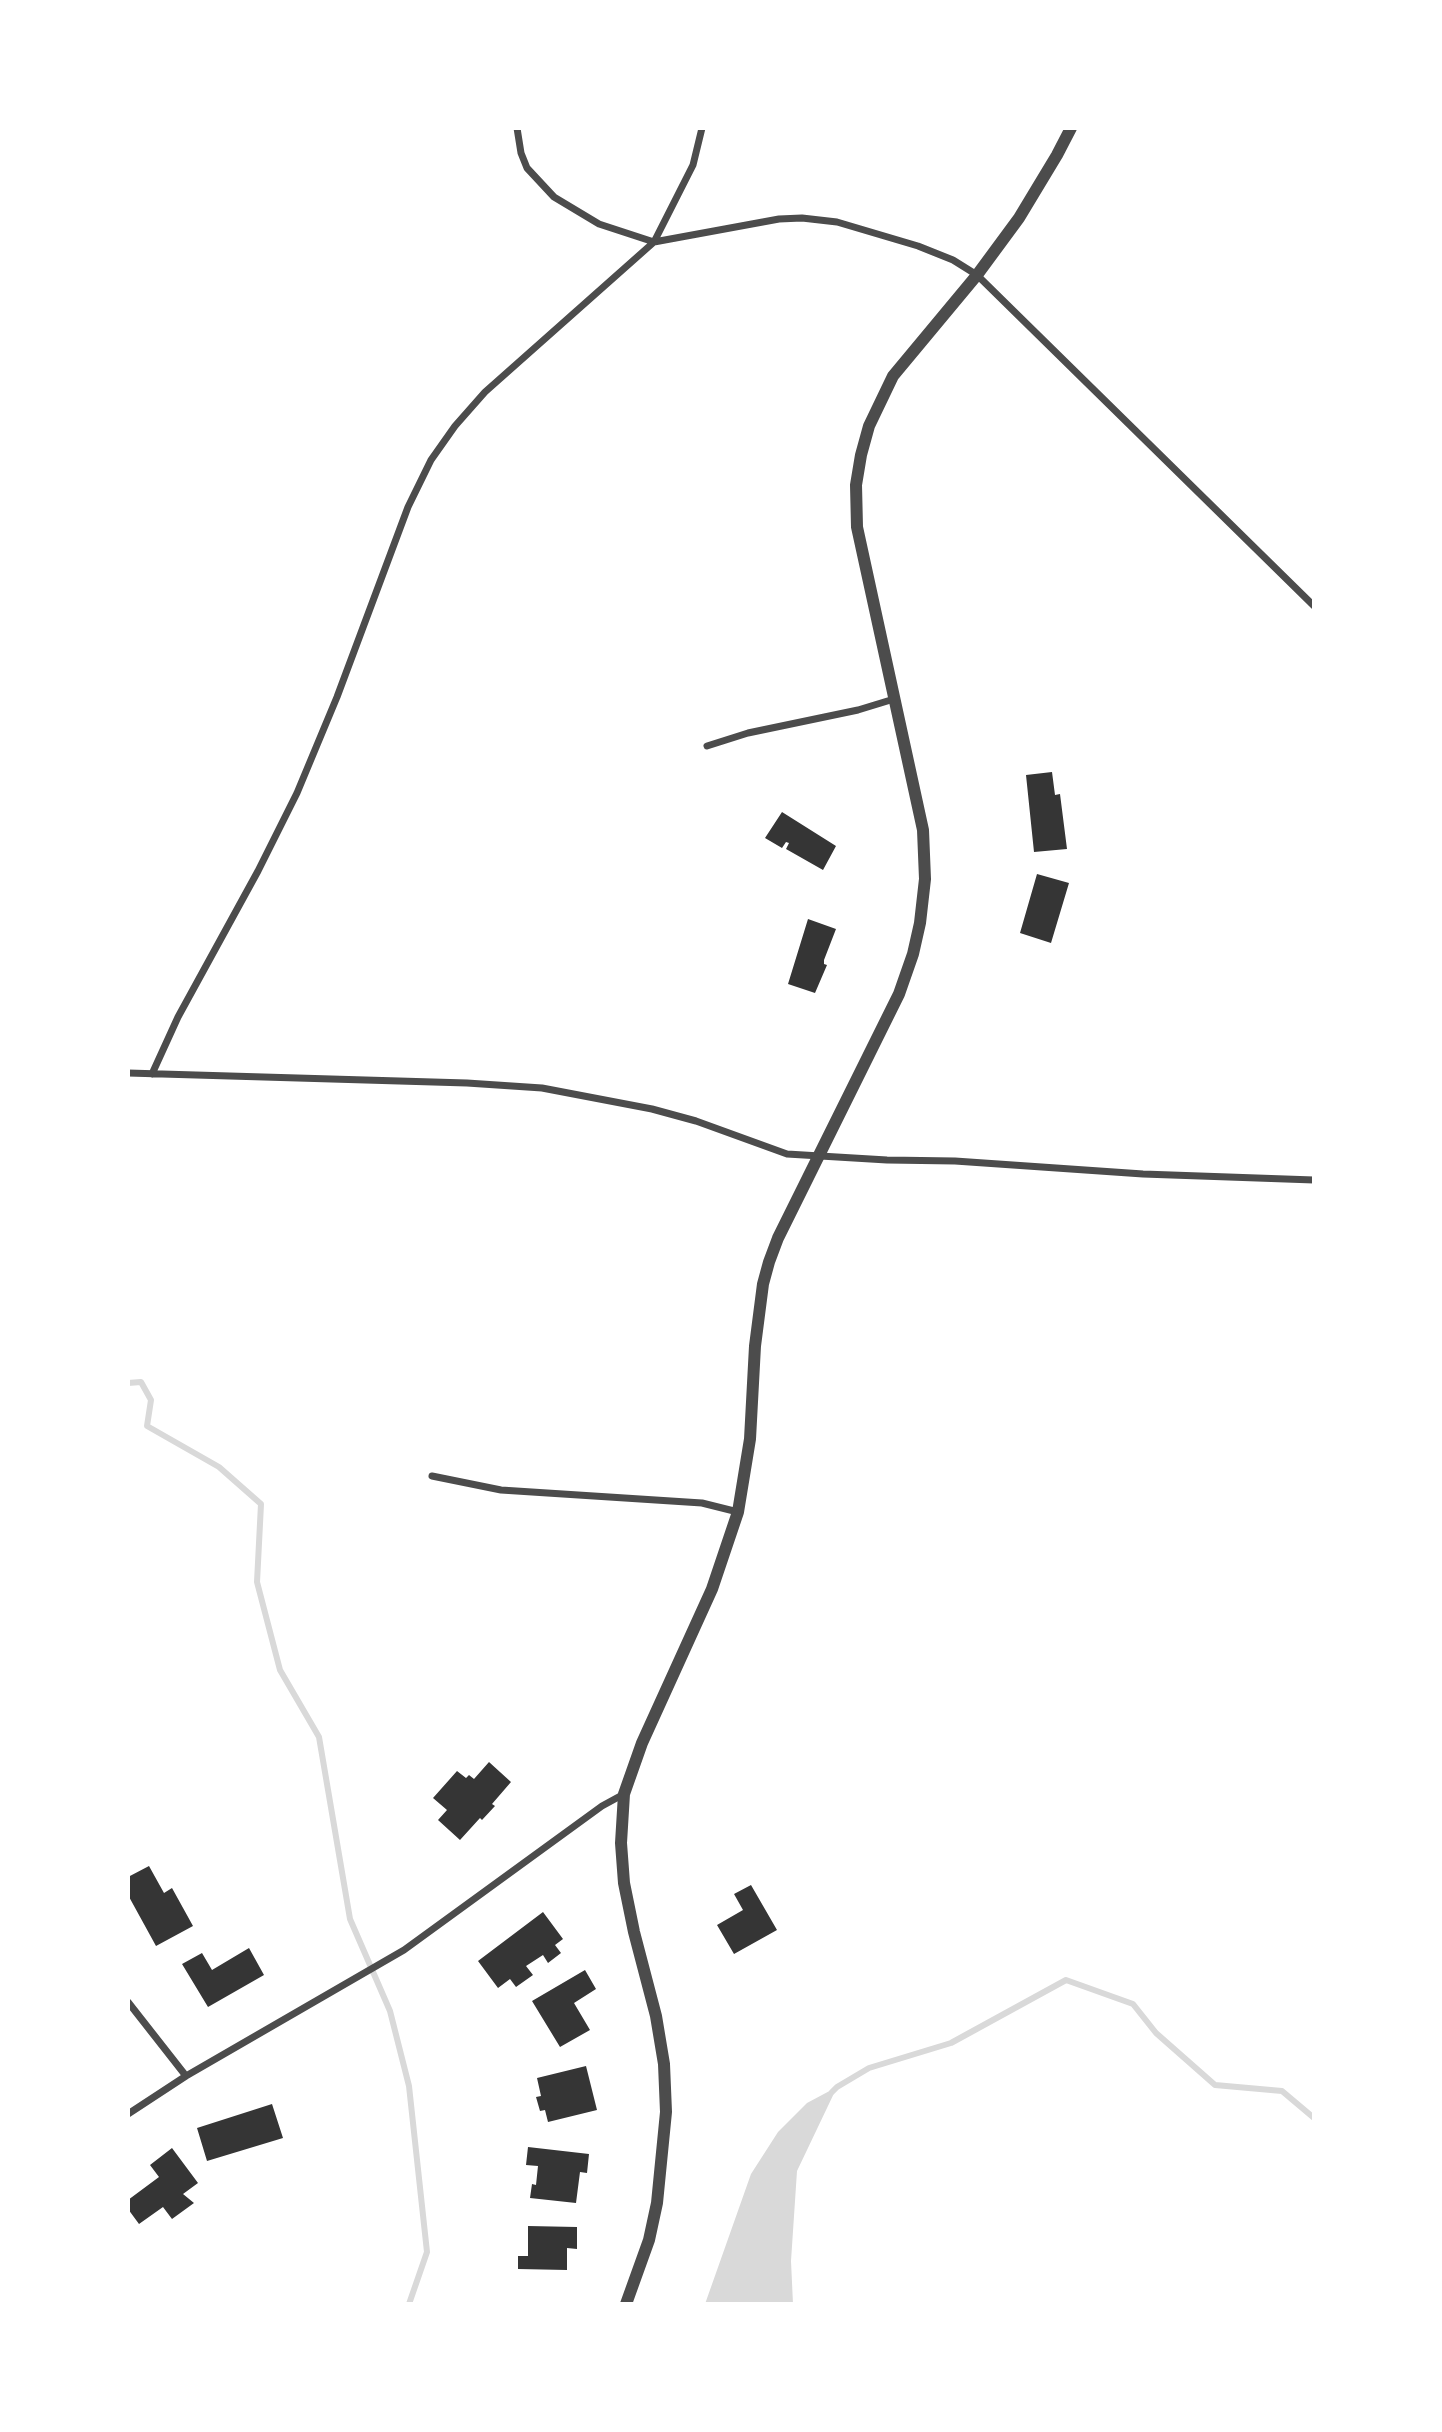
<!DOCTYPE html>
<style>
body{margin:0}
#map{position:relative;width:1442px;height:2432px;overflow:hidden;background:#fff;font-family:"PT Sans",sans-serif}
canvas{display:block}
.frame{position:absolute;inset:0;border:130px solid #fff;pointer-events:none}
</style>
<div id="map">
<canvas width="1442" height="2432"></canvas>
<div class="frame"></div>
</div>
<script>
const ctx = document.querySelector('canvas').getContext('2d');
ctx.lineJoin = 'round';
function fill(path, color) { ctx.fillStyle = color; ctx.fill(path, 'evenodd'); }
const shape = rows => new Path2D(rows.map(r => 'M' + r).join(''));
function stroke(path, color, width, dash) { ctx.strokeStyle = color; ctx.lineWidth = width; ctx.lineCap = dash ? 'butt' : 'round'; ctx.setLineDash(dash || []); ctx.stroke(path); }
fill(shape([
 [837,2087,797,2171,791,2261,793,2304,705,2304,751,2174,778,2132,807,2103]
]), '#d9d9d9');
stroke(shape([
 [128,1383,141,1382,151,1400,147,1426,219,1467,261,1504,257,1582,280,1670,319,1737,350,1919,390,2011,409,2086,427,2252,409,2304],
 [832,2092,837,2087,869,2068,951,2043,1066,1980,1133,2004,1156,2033,1215,2085,1282,2091,1314,2118]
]), '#d9d9d9', 6);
fill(shape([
 [1052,772,1055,795,1060,794,1067,849,1034,852,1026,775],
 [782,812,836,846,823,870,786,849,789,843,786,842,782,848,765,838],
 [1037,874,1069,883,1051,943,1020,933],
 [808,919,836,929,824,960,824,964,827,965,815,993,788,984],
 [489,1762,511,1782,492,1804,495,1806,482,1820,480,1818,460,1840,438,1820,447,1810,433,1798,457,1771,466,1778,469,1775,474,1779],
 [149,1866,164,1893,172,1888,193,1926,156,1946,128,1895,128,1877],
 [751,1885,777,1930,734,1954,717,1925,743,1910,734,1894],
 [543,1912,563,1939,555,1945,561,1953,548,1963,543,1955,526,1966,533,1975,516,1987,510,1979,498,1988,478,1961],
 [249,1948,264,1975,208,2007,182,1964,202,1953,212,1970],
 [585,1970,596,1989,574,2003,590,2030,560,2047,532,2001],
 [586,2066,597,2110,548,2122,545,2110,540,2111,536,2097,541,2096,537,2078],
 [272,2104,283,2138,207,2161,197,2128],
 [528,2147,589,2154,587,2173,580,2172,576,2203,530,2198,532,2184,536,2185,538,2166,526,2165],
 [172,2148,198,2183,183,2194,194,2203,172,2219,163,2207,139,2224,128,2209,128,2200,159,2177,150,2165],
 [528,2226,577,2227,577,2249,567,2248,567,2270,518,2269,518,2256,528,2256]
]), '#353535');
stroke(shape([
 [517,128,521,153,527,168,554,197,599,224,654,242,693,165,702,128],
 [707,746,748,733,858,710,894,699],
 [128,1073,467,1083,542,1088,652,1109,696,1121,787,1154,887,1160,955,1161,1143,1174,1314,1180],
 [152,1074,178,1017,258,871,297,793,337,697,408,507,431,460,455,426,485,392,654,242,779,219,802,218,837,222,918,246,953,260,977,275,1314,606],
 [432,1476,501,1490,702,1503,738,1512],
 [128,2002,186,2076],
 [128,2114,186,2076,404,1950,602,1806,624,1794]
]), '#4c4c4c', 7);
stroke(shape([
 [626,2304,649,2240,657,2203,666,2112,664,2064,656,2016,634,1932,624,1883,621,1843,624,1794,642,1743,712,1589,738,1512,750,1439,755,1346,763,1284,769,1262,778,1238,899,994,913,954,920,923,925,879,923,830,857,527,856,485,861,455,869,426,893,376,977,275,1019,218,1057,155,1071,128]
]), '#4c4c4c', 12);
</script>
